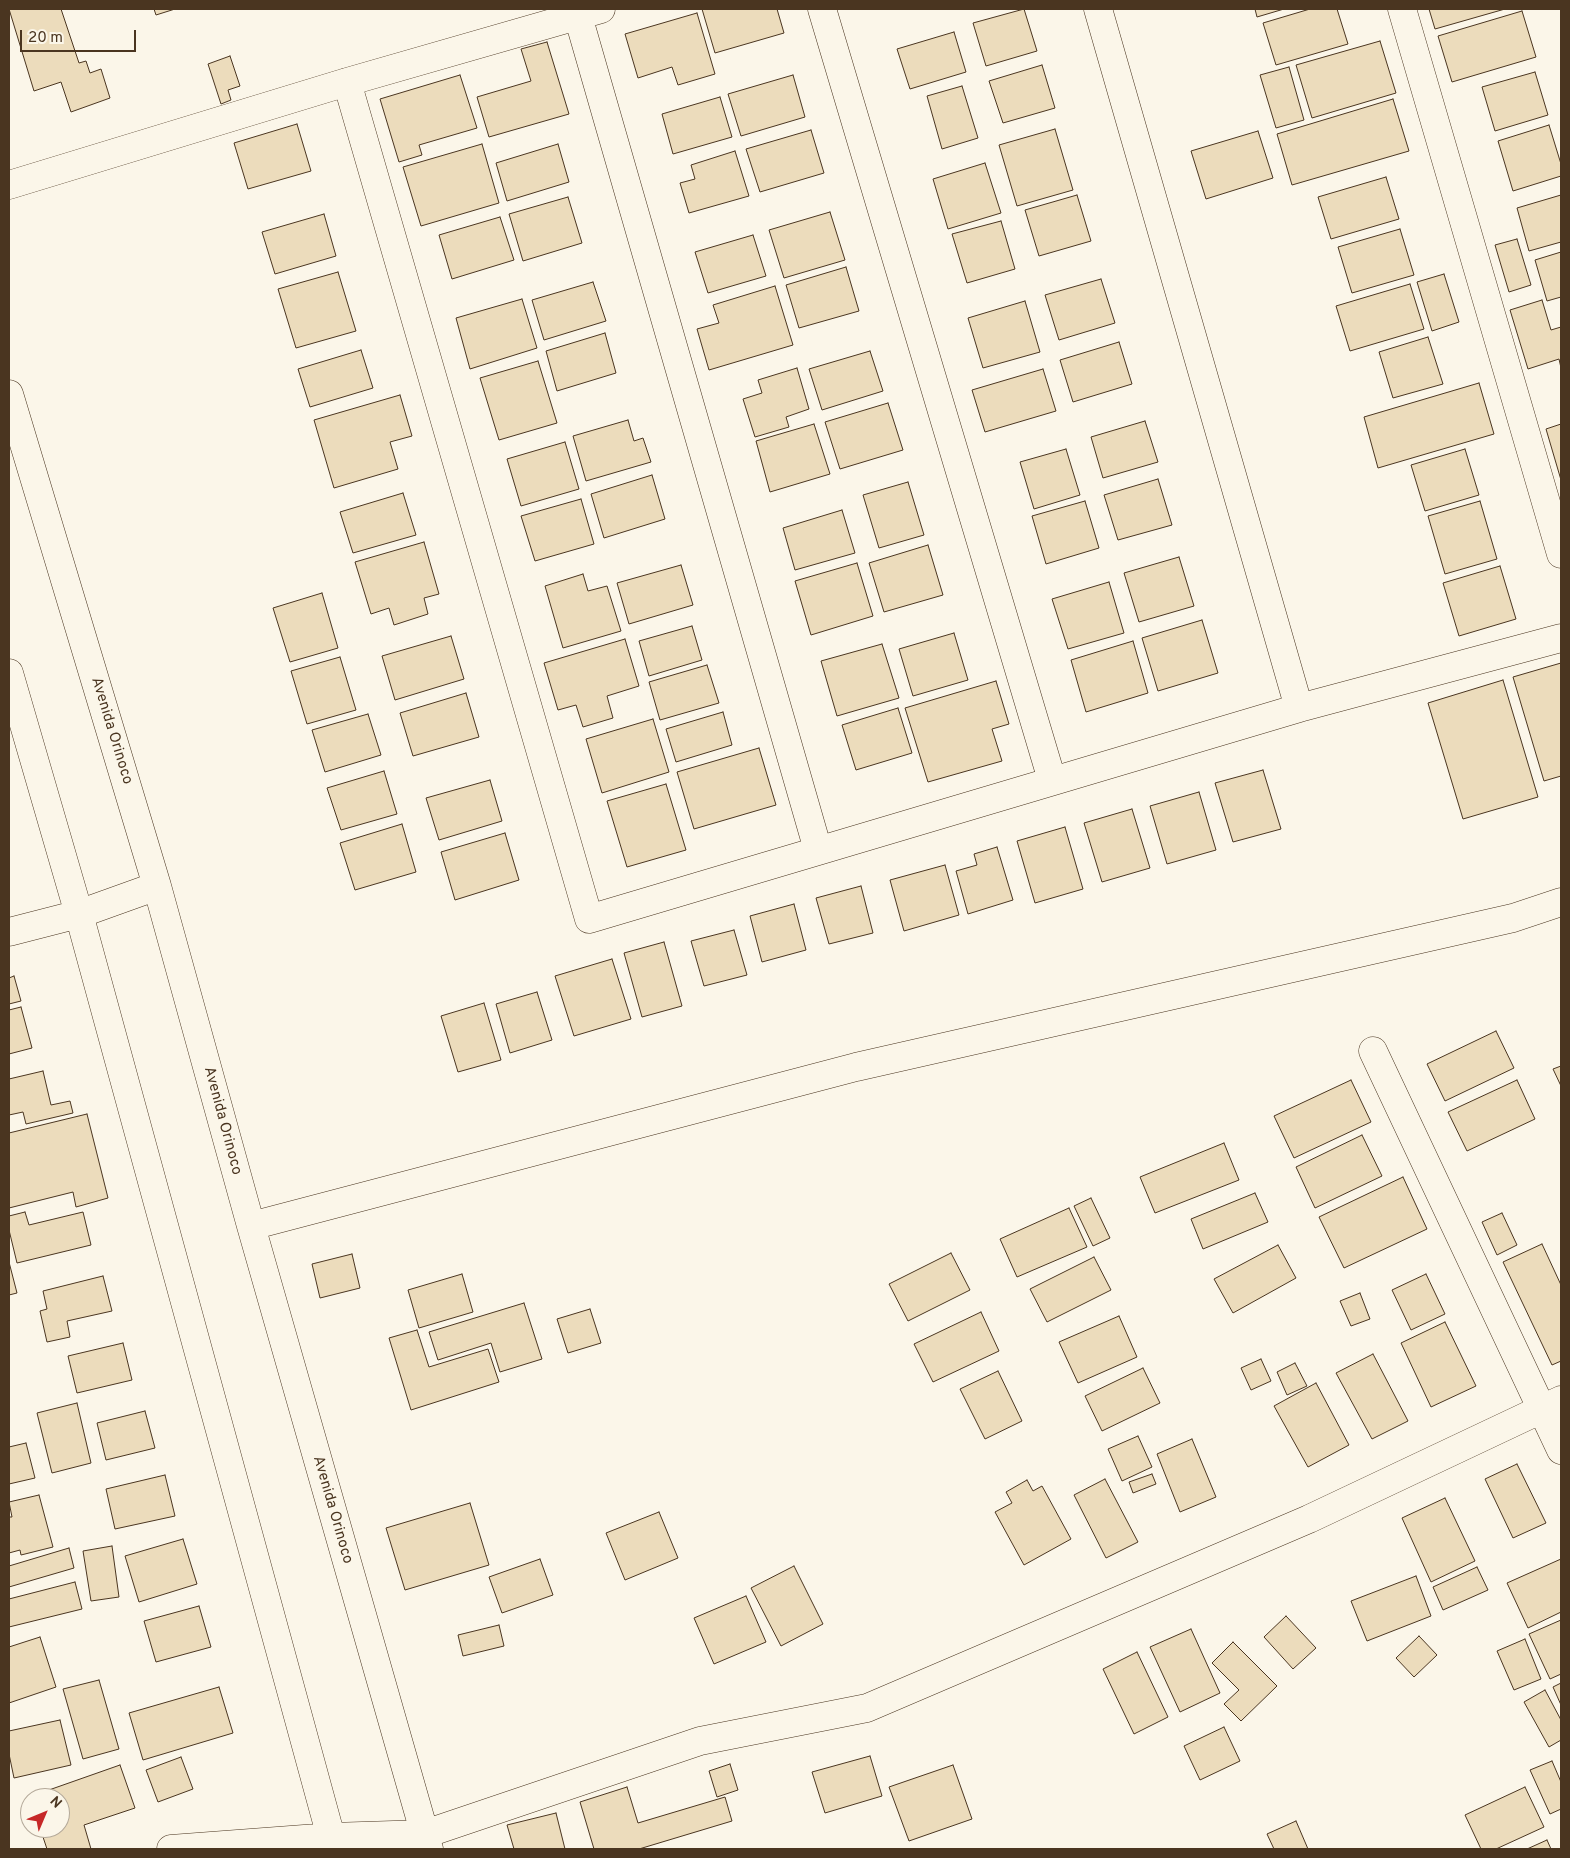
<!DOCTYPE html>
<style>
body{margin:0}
#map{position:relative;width:1570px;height:1858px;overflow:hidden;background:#fbf6e9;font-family:Overpass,sans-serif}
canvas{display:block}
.frame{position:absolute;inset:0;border:10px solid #4a3520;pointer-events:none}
.north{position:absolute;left:20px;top:1788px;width:50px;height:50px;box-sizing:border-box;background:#fbf6e9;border:1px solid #b4a999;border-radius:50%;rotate:45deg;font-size:14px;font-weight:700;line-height:20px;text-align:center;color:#4a3520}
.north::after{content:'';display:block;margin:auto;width:18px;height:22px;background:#c62828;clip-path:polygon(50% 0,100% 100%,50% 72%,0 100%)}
.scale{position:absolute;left:20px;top:30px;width:116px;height:22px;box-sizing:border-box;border:2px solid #4a3520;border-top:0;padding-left:6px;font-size:15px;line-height:18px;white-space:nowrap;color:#4a3520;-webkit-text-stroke:4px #fbf6e9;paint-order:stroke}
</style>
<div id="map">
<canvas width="1570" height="1858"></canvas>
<div class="frame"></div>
<div class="north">N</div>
<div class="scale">20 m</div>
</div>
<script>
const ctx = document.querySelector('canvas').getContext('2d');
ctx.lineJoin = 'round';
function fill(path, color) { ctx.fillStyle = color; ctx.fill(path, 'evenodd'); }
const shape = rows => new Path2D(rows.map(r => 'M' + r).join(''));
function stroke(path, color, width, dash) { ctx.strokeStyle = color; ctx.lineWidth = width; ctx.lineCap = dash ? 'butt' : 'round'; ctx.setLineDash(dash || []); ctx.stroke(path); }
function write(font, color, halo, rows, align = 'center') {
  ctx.font = font + ' Overpass,sans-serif'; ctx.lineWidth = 4; ctx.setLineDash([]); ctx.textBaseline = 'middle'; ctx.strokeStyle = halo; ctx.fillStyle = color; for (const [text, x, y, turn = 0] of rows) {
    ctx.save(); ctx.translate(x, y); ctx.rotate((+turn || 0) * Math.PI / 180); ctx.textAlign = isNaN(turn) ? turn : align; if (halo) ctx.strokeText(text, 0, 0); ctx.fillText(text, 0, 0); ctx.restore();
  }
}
const building = shape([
 [9,9,61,9,79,63,86,61,90,73,101,69,110,98,71,112,61,82,34,91,9,9],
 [154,9,175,9,156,15,154,9],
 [702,9,777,9,784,33,715,53,702,9],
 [1024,9,1037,51,986,66,973,23,1024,9],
 [1255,9,1284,9,1257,17,1255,9],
 [1310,9,1337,9,1348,44,1276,65,1263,23,1310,9],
 [1429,9,1505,9,1435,29,1429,9],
 [1522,11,1536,57,1452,82,1438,36,1522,11],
 [697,13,715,74,678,85,672,67,638,78,625,34,697,13],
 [954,32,966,72,910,89,897,49,954,32],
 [1380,41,1396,93,1312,118,1296,65,1380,41],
 [547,42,569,114,489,137,477,97,531,81,521,49,547,42],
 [230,56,240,86,228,90,231,100,221,104,208,64,230,56],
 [1042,65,1055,108,1003,123,989,81,1042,65],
 [1289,67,1304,120,1276,128,1260,75,1289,67],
 [1535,72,1548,115,1495,131,1482,87,1535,72],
 [460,75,477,128,419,145,422,155,399,162,380,99,460,75],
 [793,75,805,117,741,136,728,94,793,75],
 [962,86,978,138,942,149,927,96,962,86],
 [720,97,732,137,673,154,662,114,720,97],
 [1393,99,1409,151,1292,185,1277,134,1393,99],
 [297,124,311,171,248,189,234,143,297,124],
 [1549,125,1561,164,1561,176,1513,191,1498,141,1549,125],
 [1055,129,1073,190,1017,206,999,145,1055,129],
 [811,130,824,173,760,192,746,149,811,130],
 [1258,131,1273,178,1206,199,1191,151,1258,131],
 [482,144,499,203,421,226,403,167,482,144],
 [558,144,569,182,507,201,496,163,558,144],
 [735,151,749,196,689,213,680,183,695,179,691,165,735,151],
 [985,163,1001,213,948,229,933,179,985,163],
 [1386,177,1399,219,1331,239,1318,197,1386,177],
 [1077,195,1091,241,1039,256,1025,210,1077,195],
 [1561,195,1561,242,1529,251,1517,208,1561,195],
 [568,197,582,243,523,261,509,214,568,197],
 [830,212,845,260,784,278,769,230,830,212],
 [324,214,336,256,275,274,262,232,324,214],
 [500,217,514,260,452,279,439,235,500,217],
 [1001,221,1015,269,967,283,952,234,1001,221],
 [1400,229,1414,275,1352,293,1338,247,1400,229],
 [753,235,766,276,708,293,695,252,753,235],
 [1517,239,1531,285,1509,292,1495,245,1517,239],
 [1561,252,1561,297,1547,301,1535,260,1561,252],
 [846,267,859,311,799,328,786,285,846,267],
 [338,272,356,331,296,348,278,289,338,272],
 [1444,274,1459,322,1432,331,1417,282,1444,274],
 [1101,279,1115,323,1059,340,1045,295,1101,279],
 [593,282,606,321,544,340,532,300,593,282],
 [1410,284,1424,329,1350,351,1336,306,1410,284],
 [775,286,793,345,709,370,697,329,719,323,713,305,775,286],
 [522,299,537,348,470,369,456,318,522,299],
 [1542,300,1551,330,1561,327,1561,368,1559,359,1528,369,1510,310,1542,300],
 [1025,301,1040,352,983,368,968,318,1025,301],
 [605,333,616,373,557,391,546,351,605,333],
 [1428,337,1443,384,1393,398,1379,352,1428,337],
 [1119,342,1132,384,1073,402,1060,360,1119,342],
 [361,350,373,388,310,407,298,369,361,350],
 [870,351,883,391,822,410,809,369,870,351],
 [538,361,557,423,499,440,480,378,538,361],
 [797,368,809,409,786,417,789,427,755,437,743,399,762,393,758,380,797,368],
 [1043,369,1056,411,985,432,972,390,1043,369],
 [1479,383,1494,434,1378,468,1364,417,1479,383],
 [400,395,412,436,390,442,398,469,334,488,314,420,400,395],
 [888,403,903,450,840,469,825,422,888,403],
 [628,420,634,441,643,438,651,462,586,481,573,436,628,420],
 [1145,421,1158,462,1103,478,1091,437,1145,421],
 [814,424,830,474,770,492,756,441,814,424],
 [1561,424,1561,480,1546,429,1561,424],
 [565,442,579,489,521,506,507,459,565,442],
 [1066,449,1080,495,1034,509,1020,462,1066,449],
 [1465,449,1479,495,1425,511,1411,465,1465,449],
 [652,475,665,519,604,538,591,494,652,475],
 [1158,479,1172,525,1118,540,1104,495,1158,479],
 [908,482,924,535,879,548,863,495,908,482],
 [403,493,416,535,353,553,340,512,403,493],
 [581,499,594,544,535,561,521,516,581,499],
 [1085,501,1099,548,1046,564,1032,516,1085,501],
 [1480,501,1497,559,1445,574,1428,516,1480,501],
 [842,510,855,553,795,570,783,528,842,510],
 [424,542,439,594,424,598,428,614,394,625,389,608,371,614,355,562,424,542],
 [928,545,943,595,884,612,869,563,928,545],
 [1179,557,1194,606,1139,622,1124,573,1179,557],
 [857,563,873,616,811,635,795,581,857,563],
 [681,565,693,605,629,624,617,583,681,565],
 [1500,566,1516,619,1459,636,1443,583,1500,566],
 [583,574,588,591,607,586,621,631,563,648,545,586,583,574],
 [1109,582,1124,633,1068,649,1052,599,1109,582],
 [322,593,338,648,290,662,273,608,322,593],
 [1202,620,1218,673,1158,691,1142,638,1202,620],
 [692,626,702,660,649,676,639,641,692,626],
 [954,633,968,680,913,696,899,649,954,633],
 [451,636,464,679,395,700,382,656,451,636],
 [625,639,639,686,607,696,613,718,583,727,576,705,558,710,544,663,625,639],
 [1133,641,1148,693,1086,712,1071,660,1133,641],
 [882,644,899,698,837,716,821,661,882,644],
 [340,657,356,710,307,724,291,671,340,657],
 [1561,663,1561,776,1544,781,1513,677,1561,663],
 [707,665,719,703,660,720,649,682,707,665],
 [1503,680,1538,797,1463,819,1428,703,1503,680],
 [996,681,1009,724,992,729,1002,761,928,782,905,708,996,681],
 [466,693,479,737,413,756,400,713,466,693],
 [898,708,912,753,856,770,842,725,898,708],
 [723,712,732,745,676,762,666,729,723,712],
 [368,714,381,755,325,772,312,730,368,714],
 [653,719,669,772,602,793,586,739,653,719],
 [759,748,776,805,694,829,677,772,759,748],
 [1263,770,1281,829,1233,842,1215,783,1263,770],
 [384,771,397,814,341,830,327,788,384,771],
 [490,780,502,821,439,840,426,798,490,780],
 [666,784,686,850,627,867,607,801,666,784],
 [1199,792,1216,850,1167,864,1150,806,1199,792],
 [1132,809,1150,868,1102,882,1084,823,1132,809],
 [402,824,416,872,355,890,340,843,402,824],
 [1065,827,1083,889,1035,903,1017,841,1065,827],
 [505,833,519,880,455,900,441,852,505,833],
 [997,847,1013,900,968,914,956,871,977,865,974,854,997,847],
 [945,865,959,915,904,931,890,880,945,865],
 [861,886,873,933,829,944,816,898,861,886],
 [794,904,806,950,762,962,750,916,794,904],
 [734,930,747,975,704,986,691,941,734,930],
 [664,942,682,1006,642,1017,624,953,664,942],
 [612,959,631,1019,574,1036,555,976,612,959],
 [14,976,21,1001,9,1004,9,978,14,976],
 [537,992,552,1040,510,1053,496,1004,537,992],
 [484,1003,501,1060,458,1072,441,1016,484,1003],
 [21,1007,32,1048,9,1054,9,1010,21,1007],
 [1496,1031,1514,1068,1445,1101,1427,1064,1496,1031],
 [1561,1066,1561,1086,1553,1069,1561,1066],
 [43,1071,51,1105,70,1101,73,1113,26,1124,23,1112,9,1115,9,1079,43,1071],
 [1351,1080,1371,1122,1294,1158,1274,1116,1351,1080],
 [1517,1080,1535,1119,1467,1151,1448,1112,1517,1080],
 [87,1114,108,1198,76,1207,73,1192,9,1208,9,1133,87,1114],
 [1362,1135,1382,1176,1315,1208,1296,1167,1362,1135],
 [1224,1143,1239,1180,1155,1213,1140,1177,1224,1143],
 [1403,1177,1427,1229,1344,1268,1319,1217,1403,1177],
 [1255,1193,1268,1222,1203,1249,1191,1219,1255,1193],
 [1091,1198,1110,1238,1093,1246,1074,1206,1091,1198],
 [1069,1208,1087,1247,1017,1277,1000,1239,1069,1208],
 [25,1212,29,1225,83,1212,91,1245,17,1263,9,1230,9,1216,25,1212],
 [1502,1213,1517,1245,1497,1255,1482,1222,1502,1213],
 [1542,1244,1561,1285,1561,1361,1552,1365,1503,1262,1542,1244],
 [1278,1245,1296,1278,1233,1313,1214,1279,1278,1245],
 [951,1253,970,1290,908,1321,889,1284,951,1253],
 [352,1254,360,1288,320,1298,312,1264,352,1254],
 [1094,1257,1111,1290,1047,1322,1030,1289,1094,1257],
 [9,1262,17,1293,9,1295,9,1262],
 [462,1274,473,1312,419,1328,408,1290,462,1274],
 [1426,1274,1445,1314,1411,1330,1392,1290,1426,1274],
 [103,1276,112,1311,67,1321,70,1337,47,1342,40,1311,47,1309,43,1291,103,1276],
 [1360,1293,1370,1319,1351,1326,1340,1301,1360,1293],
 [524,1303,542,1359,500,1372,491,1343,438,1360,429,1332,524,1303],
 [590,1309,601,1343,568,1353,557,1319,590,1309],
 [981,1312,999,1351,933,1382,914,1344,981,1312],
 [1119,1316,1137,1357,1078,1383,1059,1342,1119,1316],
 [1445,1322,1476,1386,1431,1407,1401,1343,1445,1322],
 [417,1330,429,1367,488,1349,499,1382,411,1410,389,1338,417,1330],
 [123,1343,132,1380,77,1393,68,1356,123,1343],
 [1373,1354,1408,1421,1372,1439,1336,1373,1373,1354],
 [1261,1359,1271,1381,1251,1390,1241,1368,1261,1359],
 [1295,1363,1307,1386,1287,1395,1277,1372,1295,1363],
 [1143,1368,1160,1403,1102,1431,1085,1396,1143,1368],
 [998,1371,1022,1421,985,1439,960,1389,998,1371],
 [1316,1383,1349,1445,1308,1467,1274,1406,1316,1383],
 [77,1403,91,1463,52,1473,37,1413,77,1403],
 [145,1411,155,1448,106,1460,97,1423,145,1411],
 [1138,1436,1152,1467,1122,1481,1108,1449,1138,1436],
 [1192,1439,1216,1497,1180,1512,1157,1454,1192,1439],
 [26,1443,35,1478,9,1484,9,1447,26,1443],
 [1517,1464,1546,1523,1513,1538,1485,1479,1517,1464],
 [1152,1474,1156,1484,1133,1493,1129,1482,1152,1474],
 [165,1475,175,1516,115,1529,106,1489,165,1475],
 [1105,1479,1138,1542,1106,1558,1074,1495,1105,1479],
 [1027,1480,1033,1491,1042,1486,1071,1539,1024,1565,995,1512,1012,1503,1006,1492,1027,1480],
 [39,1495,53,1547,21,1555,20,1550,9,1553,9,1517,12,1517,9,1502,39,1495],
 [1445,1498,1475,1561,1431,1582,1402,1518,1445,1498],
 [470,1503,489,1565,405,1590,386,1528,470,1503],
 [659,1512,678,1558,625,1580,606,1533,659,1512],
 [183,1539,197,1584,139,1602,125,1556,183,1539],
 [112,1546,119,1597,91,1601,83,1551,112,1546],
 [69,1548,74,1568,9,1587,9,1566,69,1548],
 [540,1559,553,1595,502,1613,489,1577,540,1559],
 [1561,1559,1561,1612,1528,1628,1507,1583,1561,1559],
 [794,1566,823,1624,781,1646,751,1588,794,1566],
 [1477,1567,1488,1590,1443,1610,1433,1587,1477,1567],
 [1416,1576,1431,1616,1367,1641,1351,1601,1416,1576],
 [75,1582,82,1609,9,1627,9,1599,75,1582],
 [746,1596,766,1642,714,1664,694,1618,746,1596],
 [199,1606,211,1647,156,1662,144,1621,199,1606],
 [1286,1616,1316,1648,1293,1669,1264,1637,1286,1616],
 [1561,1620,1561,1674,1550,1679,1529,1634,1561,1620],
 [499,1625,504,1646,463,1656,458,1635,499,1625],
 [1191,1629,1220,1693,1180,1712,1150,1647,1191,1629],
 [1419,1636,1437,1655,1414,1677,1396,1658,1419,1636],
 [40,1637,56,1687,9,1703,9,1647,40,1637],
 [1525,1639,1541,1679,1514,1690,1497,1651,1525,1639],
 [1233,1642,1277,1686,1241,1721,1224,1704,1239,1690,1212,1663,1233,1642],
 [1137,1652,1168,1717,1134,1734,1103,1669,1137,1652],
 [99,1680,119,1749,83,1759,63,1689,99,1680],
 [1561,1683,1561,1705,1553,1687,1561,1683],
 [219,1687,233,1733,143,1760,129,1713,219,1687],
 [1545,1690,1561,1720,1561,1740,1549,1747,1524,1702,1545,1690],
 [60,1720,71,1765,14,1778,9,1754,9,1731,60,1720],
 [1224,1727,1240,1761,1200,1780,1184,1746,1224,1727],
 [870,1756,882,1796,825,1813,812,1772,870,1756],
 [181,1757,193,1789,158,1802,146,1770,181,1757],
 [1552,1761,1561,1782,1561,1809,1550,1814,1530,1770,1552,1761],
 [730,1764,738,1790,717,1797,709,1771,730,1764],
 [120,1765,135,1808,84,1825,91,1849,47,1849,40,1828,60,1828,60,1798,30,1798,30,1801,29,1797,120,1765],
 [953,1765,972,1819,909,1841,889,1787,953,1765],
 [627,1787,638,1823,725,1797,732,1821,639,1849,594,1849,580,1802,627,1787],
 [1525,1787,1544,1827,1496,1849,1481,1849,1465,1815,1525,1787],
 [556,1813,565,1849,514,1849,507,1825,556,1813],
 [1296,1821,1308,1849,1274,1849,1267,1834,1296,1821],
 [1547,1840,1551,1849,1527,1849,1547,1840]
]);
fill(building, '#ecdcbc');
stroke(building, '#4a3520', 1);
const minor = shape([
 [822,9,1052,780],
 [1098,9,1299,708],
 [1402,9,1561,554],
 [578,16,818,850],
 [347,82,589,919,1299,708,1561,638],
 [9,185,347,82,601,9],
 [9,394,157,886,251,1226,429,1849],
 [9,673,79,914,331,1837],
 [9,932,79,914,157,886],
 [1373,1051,1561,1450],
 [251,1226,856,1067,1513,918,1561,902],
 [171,1849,331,1837,425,1834,700,1741,867,1708,1309,1519,1561,1400]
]);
stroke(minor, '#4a3520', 29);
stroke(minor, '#fbf6e9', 28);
write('15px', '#4a3520', '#fbf6e9', [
 ["Avenida Orinoco",111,731,73],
 ["Avenida Orinoco",222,1121,75],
 ["Avenida Orinoco",332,1510,74]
]);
</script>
